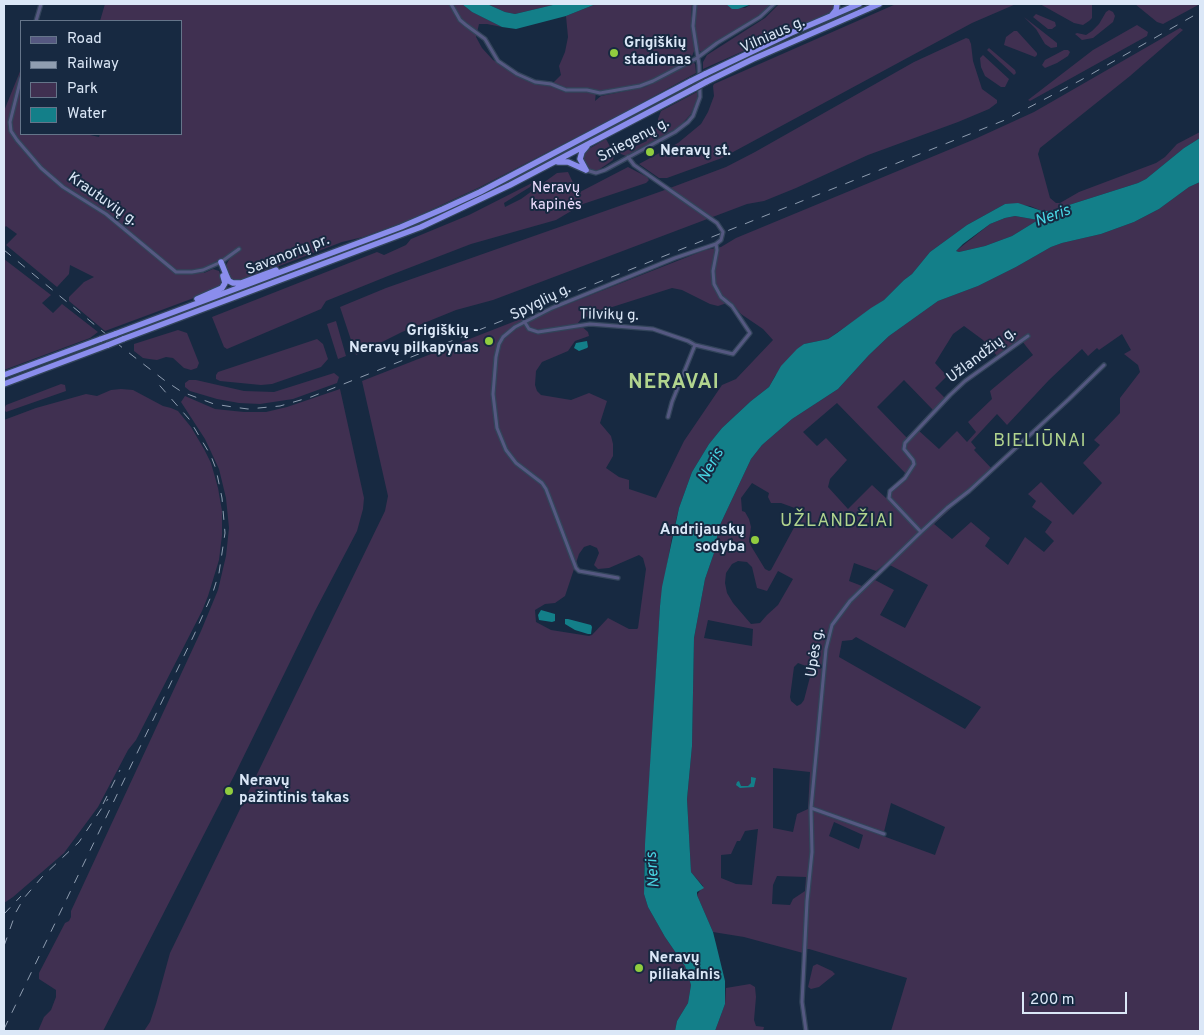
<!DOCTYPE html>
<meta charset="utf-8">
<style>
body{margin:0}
#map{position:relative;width:1204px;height:1035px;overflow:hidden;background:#172941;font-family:Overpass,sans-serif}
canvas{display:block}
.frame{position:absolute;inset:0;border:5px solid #dbe7f7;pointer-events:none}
.legend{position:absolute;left:20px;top:20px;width:162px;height:115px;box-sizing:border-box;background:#172941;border:1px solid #65758a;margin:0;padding:6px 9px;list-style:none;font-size:15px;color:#dbe7f7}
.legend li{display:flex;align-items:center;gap:10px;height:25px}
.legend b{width:25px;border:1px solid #65758a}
.scale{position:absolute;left:1022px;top:992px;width:105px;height:22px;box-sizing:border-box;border:2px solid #dbe7f7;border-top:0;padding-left:6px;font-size:15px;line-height:18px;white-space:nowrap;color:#dbe7f7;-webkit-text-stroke:4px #172941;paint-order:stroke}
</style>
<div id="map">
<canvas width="1204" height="1035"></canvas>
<div class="frame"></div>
<ul class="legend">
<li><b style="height:6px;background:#555881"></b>Road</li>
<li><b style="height:6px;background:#8f9db0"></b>Railway</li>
<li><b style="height:14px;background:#403051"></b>Park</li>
<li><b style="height:14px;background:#137f89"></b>Water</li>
</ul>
<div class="scale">200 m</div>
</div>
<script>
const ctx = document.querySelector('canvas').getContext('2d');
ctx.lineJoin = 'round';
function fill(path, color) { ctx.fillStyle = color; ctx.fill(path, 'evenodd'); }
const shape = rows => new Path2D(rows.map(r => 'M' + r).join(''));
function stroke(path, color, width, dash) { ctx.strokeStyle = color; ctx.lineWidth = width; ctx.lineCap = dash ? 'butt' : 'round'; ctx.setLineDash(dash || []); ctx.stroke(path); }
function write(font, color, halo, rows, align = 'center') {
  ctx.font = font + ' Overpass,sans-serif'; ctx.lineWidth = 4; ctx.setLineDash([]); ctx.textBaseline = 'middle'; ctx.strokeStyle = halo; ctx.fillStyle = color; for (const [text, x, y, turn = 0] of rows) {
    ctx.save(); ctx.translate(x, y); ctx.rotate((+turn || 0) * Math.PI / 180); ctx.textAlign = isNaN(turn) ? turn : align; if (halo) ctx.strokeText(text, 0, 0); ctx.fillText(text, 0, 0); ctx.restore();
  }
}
fill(shape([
 [105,4,462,4,472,12,502,27,487,24,479,24,476,37,482,48,493,60,529,82,547,86,553,83,561,75,559,66,565,52,568,37,566,16,596,4,692,4,691,16,695,49,692,56,670,70,642,84,596,92,595,101,601,96,645,87,693,62,695,64,696,73,627,111,480,187,407,221,363,237,342,242,240,281,231,279,225,267,230,258,228,256,225,257,202,269,204,273,213,269,219,271,223,282,218,289,105,331,69,301,69,297,84,282,94,277,70,265,69,274,57,287,6,245,17,234,6,226,4,228,4,111,21,69,21,134,90,134,90,135,99,137,100,134,181,134,181,21,100,21],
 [487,4,557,4,515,14,505,12],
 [697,4,726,4,745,8,752,4,772,4,764,12,701,52,698,49,695,24],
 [779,4,836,4,833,11,703,69,703,62,707,55,765,18],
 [896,4,1016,4,972,23,722,158,667,178,659,178,639,164,678,143,701,124,708,112,714,96,713,86,714,84],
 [1040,4,1092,4,1092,18,1089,21,1083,25,1074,23],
 [1135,4,1200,4,1163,24,1157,22],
 [1109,10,1113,12,1115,16,1113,22,1093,38,1082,40,1075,34,1077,33,1086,35,1092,31,1099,24,1106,12],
 [1036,14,1055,22,1056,26,1052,29,1048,29,1033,17],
 [1024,17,1052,39,1057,43,1057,47,1051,48,1045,44,1036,29],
 [1137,25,1148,32,1147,36,1030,101,1028,100,1093,50],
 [1180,28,1183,30,1130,76,1040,148,1038,154,1050,198,1056,203,1060,203,1079,192,1156,163,1165,157,1177,144,1200,132,1200,138,1184,148,1146,179,1138,183,1050,211,1042,211,1030,206,1005,204,967,225,930,252,912,274,904,280,884,300,828,339,804,344,775,376,769,387,751,401,722,428,709,444,692,472,679,508,672,537,660,606,644,873,644,894,648,907,665,937,685,966,691,985,688,1003,677,1021,675,1031,144,1031,150,1022,156,1004,170,953,385,511,388,496,362,381,518,320,540,315,705,250,721,247,736,238,975,139,1034,112],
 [672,288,682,290,710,304,718,306,727,303,732,303,741,314,763,329,773,340,736,379,722,385,684,441,656,498,629,489,629,480,619,477,606,468,613,456,613,444,611,436,600,423,607,401,589,393,571,400,541,395,537,391,535,385,536,371,542,362,568,351,575,341,589,336,588,332,578,323,581,319,606,309],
 [590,545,597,548,599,553,594,565,598,569,609,568,639,555,643,558,646,569,638,628,637,629,629,629,608,618,592,635,589,636,551,630,536,622,535,610,545,604,555,603,565,596,579,554,584,547],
 [1014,31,1017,31,1037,53,1037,55,1035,57,1004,45,1006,37],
 [966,38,969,39,971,44,973,61,982,89,997,100,997,103,989,109,958,122,868,155,796,188,764,201,747,204,493,300,456,310,402,332,356,355,340,307,386,288,662,191,726,167,755,152,914,62],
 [989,48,1015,70,1016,73,1014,75,987,50],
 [1064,50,1068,50,1070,52,1068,56,1057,63,1045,68,1042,65,1045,60],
 [983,55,1009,79,1005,87,1001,87,985,76,981,67,980,58],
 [697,92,697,99,691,114,679,127,626,156,621,154,618,150,616,143,621,150,625,151,647,141,645,135,654,131,658,126,658,119,661,111],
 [606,139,614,154,613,160,597,171,591,170,582,163,583,153,587,150],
 [628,167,647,177,649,180,646,183,583,204,556,220,471,244,388,276,326,301,321,309,227,349,224,347,212,317,377,252,384,255,406,245,411,239,469,215,532,183,530,187,504,203,505,207,521,199,557,173,568,172,578,193],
 [1200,182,1200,1031,891,1031,907,978,809,949,803,949,803,953,744,937,713,932,697,895,703,886,691,872,687,799,692,746,694,638,705,579,714,553,719,527,751,459,762,445,792,419,838,389,869,355,889,336,938,301,978,286,1016,267,1051,247,1062,243,1101,234,1134,222,1159,209,1189,187],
 [964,326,983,340,999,358,1022,341,1033,355,990,391,992,399,968,422,976,432,967,442,957,431,939,449,918,430,909,440,877,407,904,380,933,410,945,398,935,388,947,376,935,363,953,334],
 [1122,334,1131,350,1124,354,1138,365,1140,372,1120,398,1120,413,1094,440,1100,445,1083,463,1102,483,1073,515,1041,482,1028,494,1036,501,1032,507,1052,522,1045,532,1054,541,1044,552,1025,537,1008,565,985,546,990,538,971,522,952,539,934,524,993,470,974,450,976,448,971,442,997,414,1007,425,1049,380,1082,349,1088,356,1097,348,1099,350],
 [837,403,908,476,886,498,872,485,848,509,828,487,830,479,847,460,826,438,817,446,803,432],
 [752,483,769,493,768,497,771,503,781,503,803,511,771,570,769,571,765,569,751,546,749,541,751,527,749,519,745,512,742,511,741,498],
 [738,561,747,562,752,567,757,588,767,591,778,571,793,579,778,605,767,615,760,623,751,624,733,603,727,593,725,583,726,573,732,564],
 [854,563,876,571,886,563,928,585,905,628,880,615,894,590,875,580,862,586,849,581],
 [708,620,753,629,752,646,704,638],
 [856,637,981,707,965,729,839,657,842,641,852,640],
 [798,663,806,666,810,677,804,700,801,704,797,706,791,701,790,697,794,667],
 [773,768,810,772,808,809,797,814,793,832,773,828],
 [891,803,945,827,935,855,883,836],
 [834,822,863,835,859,849,829,836],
 [758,829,752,885,736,884,721,878,721,855,731,854,737,841,740,841,745,831],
 [777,876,806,877,805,891,793,899,790,905,772,904,773,885],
 [1015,216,1038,220,1012,236,985,246,959,252,956,251,990,224,1005,218],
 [4,259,51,295,42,303,53,313,62,304,98,332,90,338,4,370],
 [336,321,346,356,338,359,327,324],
 [178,330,187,333,199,363,197,368,191,370,184,368,173,358,166,357,157,360,149,359,143,358,134,351,134,344],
 [317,339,323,344,328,359,321,367,272,384,261,385,220,381,216,379,216,375,218,372],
 [334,373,339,377,337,383,293,399,260,404,239,403,217,399,190,391,185,387,185,383,189,380,196,380,244,391,274,392],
 [61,384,65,385,66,391,6,412,4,409,6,405],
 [121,389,133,390,163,406,171,408,178,411,191,427,204,449,211,463,218,488,222,511,222,535,219,560,208,596,202,611,136,740,128,750,98,807,64,853,13,897,4,903,4,420,36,408,86,394,97,396,111,390],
 [340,389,364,498,363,509,357,531,315,611,236,772,103,1031,38,1031,44,1017,51,1010,56,997,56,990,39,979,39,973,65,923,69,921,71,917,71,911,201,631,218,590,226,556,229,528,226,498,219,469,205,439,181,402,185,396,215,409,244,412,266,412,287,407],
 [817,964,832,971,835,974,819,987,811,989,808,987,813,966],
 [750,984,755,987,756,997,754,1020,756,1026,764,1027,763,1031,715,1031,725,1004,726,988]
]), '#403051');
fill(shape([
 [462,4,487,4,505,12,515,14,557,4,596,4,566,16,516,29,502,27,472,12],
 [726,4,752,4,738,9,732,9],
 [1200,138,1200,182,1189,187,1159,209,1134,222,1101,234,1062,243,1051,247,1016,267,978,286,938,301,889,336,869,355,838,389,792,419,762,445,751,459,719,527,714,553,705,579,694,638,692,746,687,799,691,872,704,888,697,892,697,895,713,932,716,944,725,981,725,1004,715,1031,675,1031,677,1021,688,1003,691,985,685,966,665,937,648,907,644,894,645,844,660,606,662,587,679,508,692,472,709,444,722,428,751,401,769,387,781,366,797,349,804,344,828,339,837,333,871,308,884,300,904,280,912,274,930,252,967,225,1005,204,1018,203,1042,211,1050,211,1138,183,1146,179,1184,148],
 [1015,216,1038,220,1012,236,985,246,959,252,956,251,963,244,990,224,1005,218],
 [587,341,588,347,587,348,579,351,574,348,576,343],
 [541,610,555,614,555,621,552,622,539,620,538,615],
 [565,619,568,619,591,625,592,627,591,634,588,634,575,630,565,624],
 [751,777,756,778,754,787,740,788,736,785,737,782,739,781,741,786,748,786,751,783]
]), '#137f89');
const minor = shape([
 [451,4,460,20,466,25,485,39,498,61,517,74,535,82,551,84,566,90,587,90,600,93,640,86,653,81,697,58,717,43,760,17,774,4],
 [36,21,41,4],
 [21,78,10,122,11,131,17,140,41,168,63,187,106,214,176,272,192,272,203,270,221,262,239,249],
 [586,170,596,173,605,170,675,132,688,122,693,116,700,97,699,65,693,26,695,4],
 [524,321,529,329,538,332,590,324,653,329,688,341,695,345,733,354,750,333,732,306,721,297,714,284,713,271,717,250,716,244],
 [668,417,672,402,695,345],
 [921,532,889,498,890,491,905,478,914,464,913,460,904,449,905,443,950,395,965,381,1028,336],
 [618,578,579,571,576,568,546,489,542,483,516,463,506,450,497,428,493,394,496,357,499,344,503,337,515,327,552,308,675,258,716,244,721,240,723,232,717,223,634,165,628,157],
 [811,808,884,834],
 [806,1031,802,1002,807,901,812,852,811,808,826,649,832,625,850,601,921,532,947,508,969,491,1069,399,1104,365]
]);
const trunk = shape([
 [832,15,836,10,837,4],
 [705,74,791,33,859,4],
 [706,82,753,59,879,4],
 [558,162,568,162,586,170],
 [586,170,580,159,582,152,587,146],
 [221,262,227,277,229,281,233,283,241,283,276,270],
 [197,299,222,288,225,283,223,276],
 [115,334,401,227,443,209,480,192,691,81],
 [123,339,421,227,510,185,695,88],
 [4,375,101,339],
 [4,384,108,345]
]);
stroke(minor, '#32445a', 5.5);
stroke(trunk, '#32445a', 8);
stroke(minor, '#555881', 3);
stroke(trunk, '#8a8dec', 5.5);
stroke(shape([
 [4,250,124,349,164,380,182,392,214,404,233,407,248,409,280,406,311,397,1005,120,1081,80,1200,12],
 [103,804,120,770],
 [4,914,21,896],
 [4,946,16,912,24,898,42,877,79,842,108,799],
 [4,1029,194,635,213,592,219,573,225,533,222,498,216,469,211,456,189,419,154,379]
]), '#8f9db0', 1, [9, 9]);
const trunkBridge = shape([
 [691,81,705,74],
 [695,88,706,82],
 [101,339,115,334],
 [108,345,123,339]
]);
stroke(trunkBridge, '#32445a', 8, []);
stroke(trunkBridge, '#8a8dec', 5.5);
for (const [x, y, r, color] of [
 [614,53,5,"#91cd3f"],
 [650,152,5,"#91cd3f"],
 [489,341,5,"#91cd3f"],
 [755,540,5,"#91cd3f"],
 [229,791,5,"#91cd3f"],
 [639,968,5,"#91cd3f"]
]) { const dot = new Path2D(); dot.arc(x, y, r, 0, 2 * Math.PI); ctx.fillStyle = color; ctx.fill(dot); stroke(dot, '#172941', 2); }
write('15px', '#dbe7f7', '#172941', [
 ["Vilniaus g.",773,36,-24],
 ["Sniegenų g.",634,141,-28],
 ["Krautuvių g.",102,200,35],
 ["Savanorių pr.",288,256,-21],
 ["Spyglių g.",541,303,-26],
 ["Tilvikų g.",609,316,1],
 ["Užlandžių g.",982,356,-37],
 ["Upės g.",816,653,-81]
]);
write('bold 15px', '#dbe7f7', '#172941', [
 ["Grigiškių",624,44],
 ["stadionas",624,61],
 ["Neravų st.",660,152],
 ["Grigiškių -",479,332,"right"],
 ["Neravų pilkapynas",479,349,"right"],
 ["Andrijauskų",745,531,"right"],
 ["sodyba",745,548,"right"],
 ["Neravų",239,782],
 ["pažintinis takas",239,799],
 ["Neravų",649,959],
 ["piliakalnis",649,976]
], 'left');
write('15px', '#ecddfe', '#172941', [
 ["Neravų",556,189],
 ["kapinės",556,206]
]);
write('italic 16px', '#48d5e3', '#172941', [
 ["Neris",1053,217,-20],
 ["Neris",712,466,-61],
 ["Neris",654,870,-95]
]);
ctx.letterSpacing = '1px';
write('18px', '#b2d48e', '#172941', [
 ["BIELIŪNAI",1040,442],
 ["UŽLANDŽIAI",837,522]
]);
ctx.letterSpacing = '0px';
ctx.letterSpacing = '1px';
write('bold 20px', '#b2d48e', '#172941', [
 ["NERAVAI",674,384]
]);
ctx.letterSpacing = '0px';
</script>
